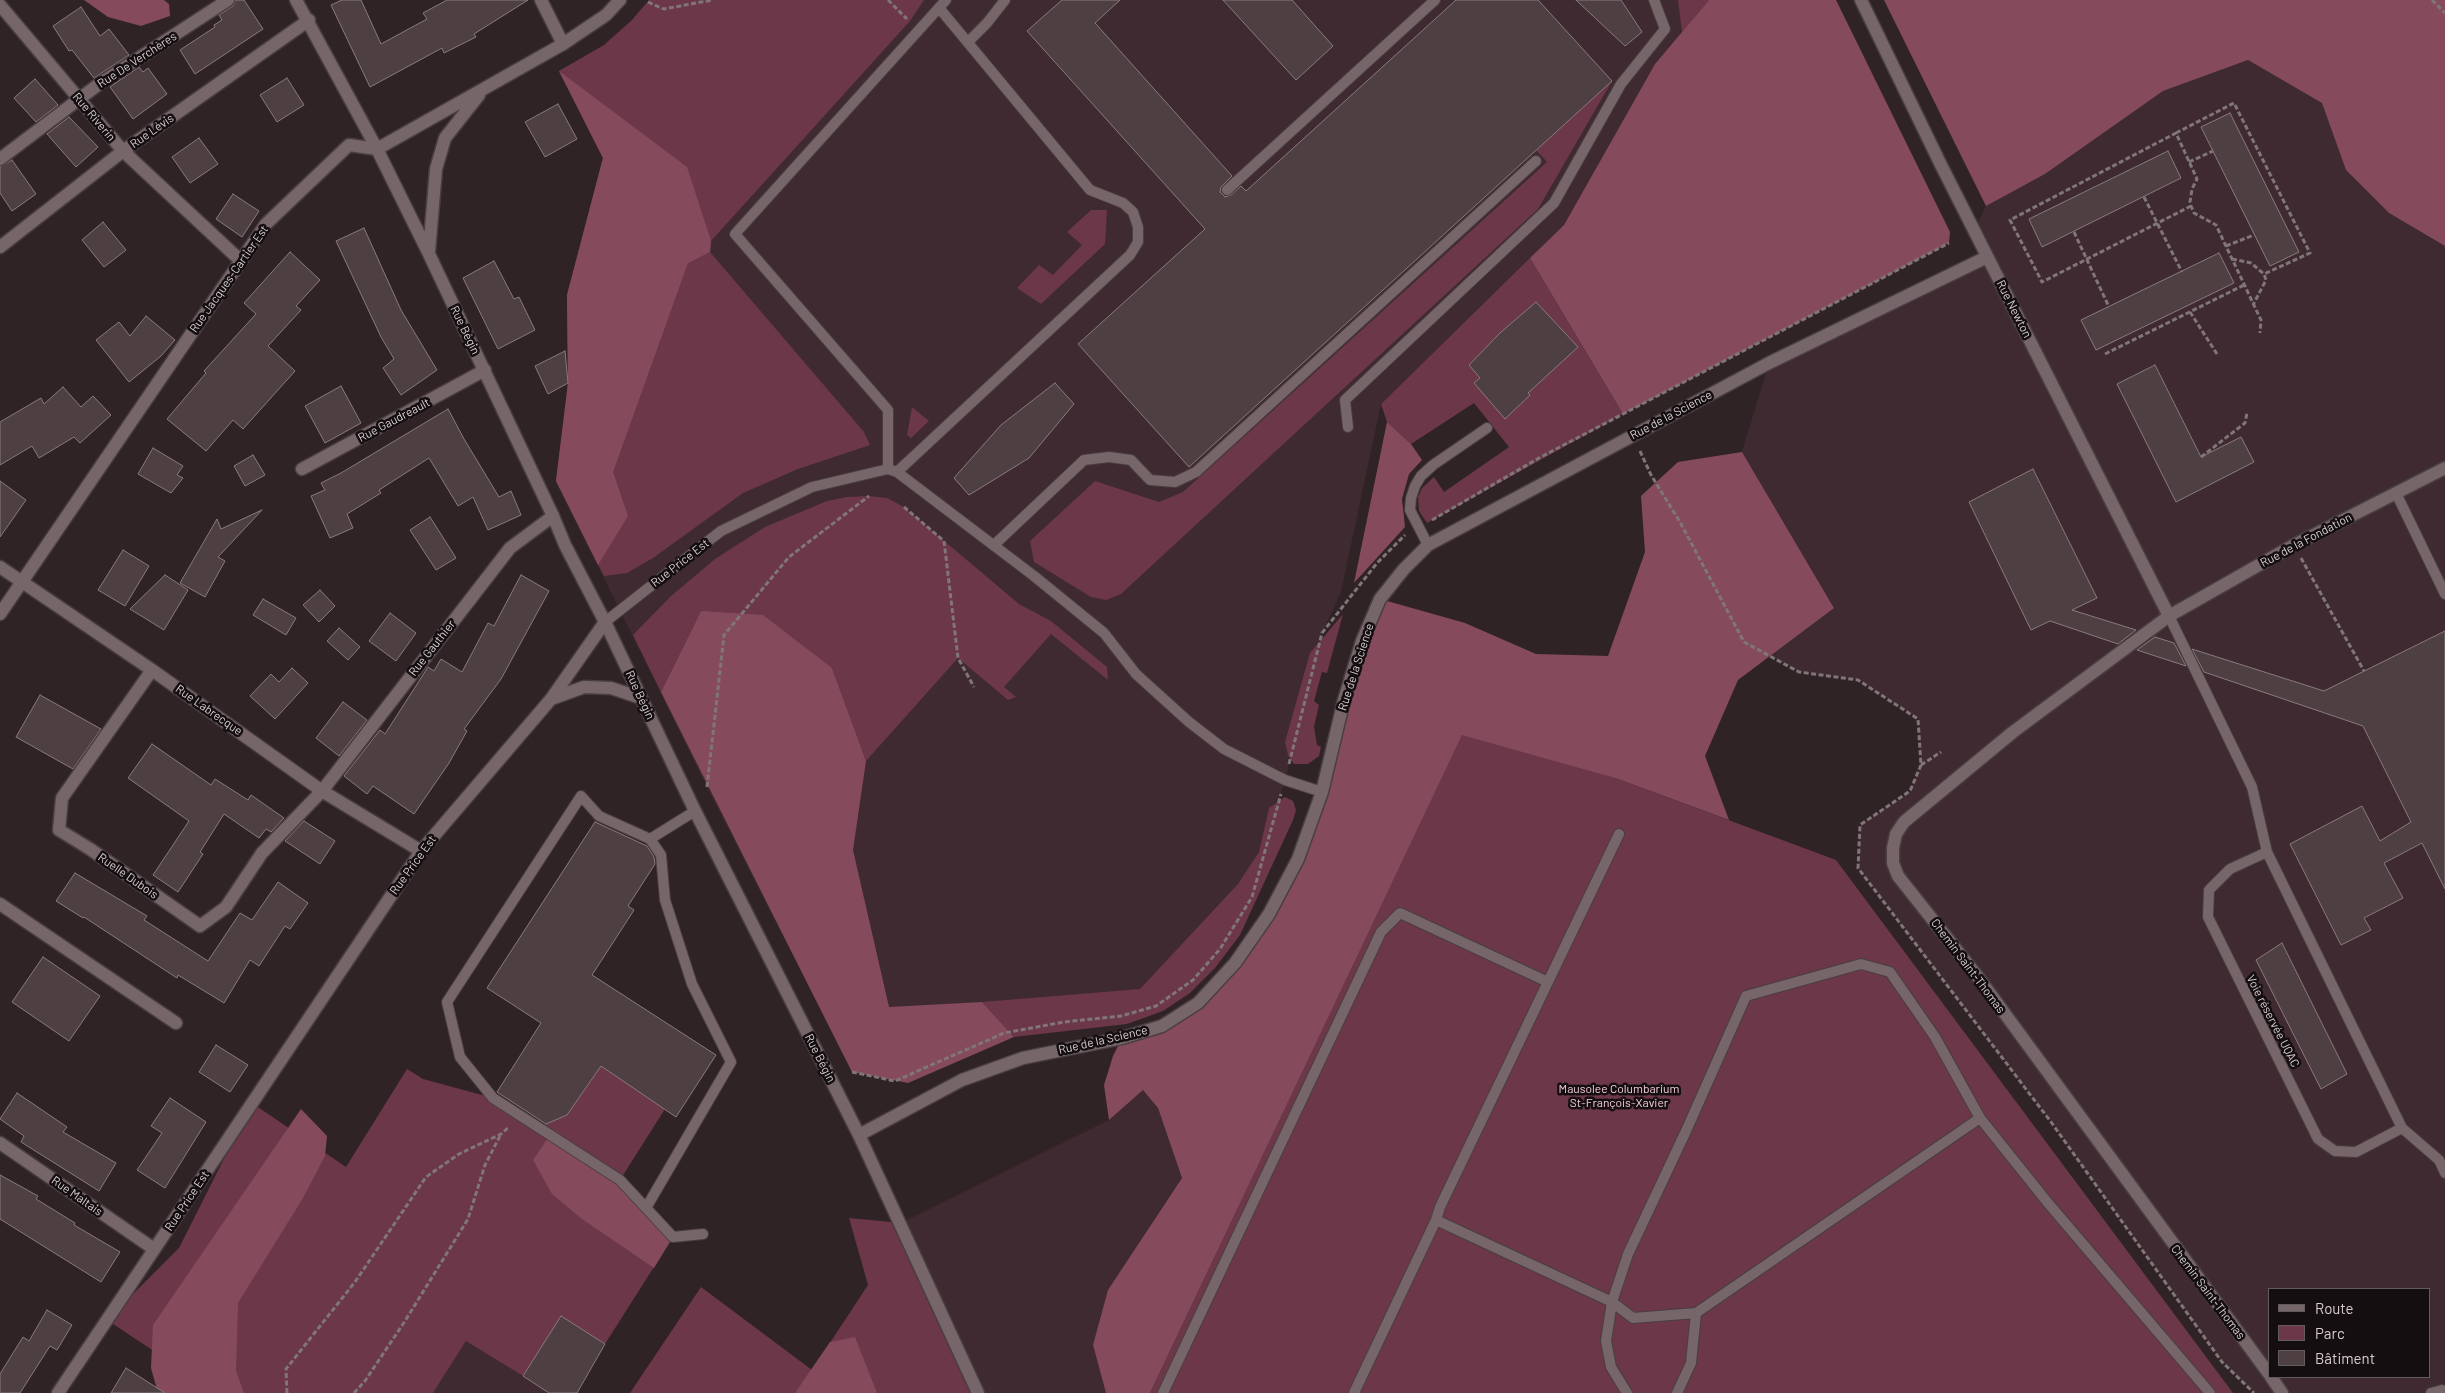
<!DOCTYPE html>
<meta charset="utf-8">
<style>
body{margin:0}
#map{position:relative;width:2445px;height:1393px;overflow:hidden;background:#302326;font-family:Barlow,sans-serif}
canvas{display:block}
.legend{position:absolute;left:2268px;top:1288px;width:162px;height:90px;box-sizing:border-box;background:#140e10;border:1px solid #625b5d;margin:0;padding:6px 9px;list-style:none;font-size:15px;color:#d7ced1}
.legend li{display:flex;align-items:center;gap:10px;height:25px}
.legend b{width:25px;border:1px solid #625b5d}
</style>
<div id="map">
<canvas width="2445" height="1393"></canvas>
<ul class="legend">
<li><b style="height:6px;background:#76666a"></b>Route</li>
<li><b style="height:14px;background:#6c3748"></b>Parc</li>
<li><b style="height:14px;background:#4d3f42"></b>Bâtiment</li>
</ul>
</div>
<script>
const ctx = document.querySelector('canvas').getContext('2d');
ctx.lineJoin = 'round';
function fill(path, color) { ctx.fillStyle = color; ctx.fill(path, 'evenodd'); }
const shape = rows => new Path2D(rows.map(r => 'M' + r).join(''));
function stroke(path, color, width, dash) { ctx.strokeStyle = color; ctx.lineWidth = width; ctx.lineCap = dash ? 'butt' : 'round'; ctx.setLineDash(dash || []); ctx.stroke(path); }
function write(font, color, halo, rows, align = 'center') {
  ctx.font = font + ' Barlow,sans-serif'; ctx.lineWidth = 5; ctx.setLineDash([]); ctx.textBaseline = 'middle'; ctx.strokeStyle = halo; ctx.fillStyle = color; for (const [text, x, y, turn = 0] of rows) {
    ctx.save(); ctx.translate(x, y); ctx.rotate((+turn || 0) * Math.PI / 180); ctx.textAlign = isNaN(turn) ? turn : align; if (halo) ctx.strokeText(text, 0, 0); ctx.fillText(text, 0, 0); ctx.restore();
  }
}
fill(shape([
 [649,0,1709,0,1655,64,1564,225,1381,404,1341,592,1322,633,1285,780,1252,897,1193,980,1064,1022,852,1072,707,787,556,481,568,383,567,295,603,158,559,71,604,45,632,20],
 [2248,60,2323,103,2346,170,2389,213,2445,246,2445,1393,2254,1393,2222,1362,2051,1122,1858,868,1860,825,1910,791,1921,765,1918,719,1858,680,1799,672,1769,656,1834,607,1742,452,1769,363,1987,257,1974,230,1986,206,2045,174,2163,91],
 [2269,1289,2429,1289,2429,1377,2269,1377],
 [1143,1090,1158,1108,1182,1178,1151,1225,1093,1345,1106,1393,978,1393,901,1223,1109,1120],
 [466,1340,549,1393,433,1393]
]), '#3e2a30');
fill(shape([
 [649,0,924,0,910,21,711,241,710,252,864,432,870,445,798,469,743,493,653,558,627,573,604,576,556,481,568,383,567,295,603,158,559,71,604,45,632,20],
 [1678,0,1709,0,1682,32],
 [1612,81,1538,209,1121,594,1106,600,1091,597,1034,562,1030,541,1095,481,1159,502,1183,492,1547,162,1536,150],
 [1091,210,1107,210,1105,244,1041,304,1017,288,1039,265,1053,275,1082,245,1067,232],
 [1530,258,1623,414,1427,523,1419,511,1418,497,1422,488,1434,477,1444,492,1509,447,1474,403,1411,444,1387,422,1381,404],
 [912,407,929,421,911,438,907,435],
 [869,496,887,498,904,507,1019,604,1051,621,1107,667,1108,680,1051,634,1004,687,1016,697,1008,700,958,658,866,761,832,668,701,611,661,692,633,635,671,596,715,559,765,527,827,501,847,497],
 [1343,614,1327,673,1322,672,1314,701,1319,705,1314,727,1317,745,1321,747,1319,756,1308,764,1294,764,1288,755,1285,742,1310,653],
 [1462,734,1618,779,1836,860,2233,1393,1150,1393],
 [1285,797,1293,801,1296,810,1293,820,1240,935,1215,968,1190,993,1163,1011,1127,1024,1014,1037,982,1002,1140,989,1238,884,1259,852,1269,808],
 [601,1066,665,1109,620,1180,673,1237,605,1344,561,1317,523,1376,466,1341,433,1393,217,1393,107,1320,179,1248,252,1103,346,1167,407,1069,423,1079,493,1098,538,1127,567,1115],
 [849,1218,901,1223,978,1393,630,1393,701,1287,812,1370,868,1285]
]), '#6c3748');
fill(shape([
 [84,0,164,0,169,4,170,16,141,26,108,17],
 [1709,0,1836,0,1950,232,1949,243,1623,414,1530,258,1564,225,1655,64],
 [1884,0,2445,0,2445,246,2389,213,2346,170,2322,103,2248,60,2163,91,2045,174,1986,206],
 [559,71,687,167,711,241,710,252,688,263,613,472,628,516,598,565,556,481,568,383,567,295,603,158],
 [1387,422,1411,444,1422,460,1409,474,1402,499,1405,527,1354,583],
 [1742,452,1834,608,1738,680,1705,756,1729,820,1618,779,1462,735,1150,1393,1106,1393,1093,1345,1108,1290,1182,1178,1158,1108,1143,1090,1109,1120,1104,1085,1113,1056,1122,1038,1162,1026,1235,963,1298,859,1380,599,1465,623,1536,654,1608,656,1645,552,1641,496,1678,462],
 [701,611,763,615,832,668,866,761,853,850,889,1007,982,1002,1014,1037,908,1083,852,1072,661,692],
 [301,1109,327,1136,325,1156,303,1198,238,1303,236,1371,244,1393,158,1393,151,1368,153,1325],
 [550,1135,620,1180,673,1237,654,1268,582,1219,552,1194,533,1160],
 [855,1337,877,1393,795,1393,830,1342]
]), '#854b5d');
const building = shape([
 [236,0,244,0,263,29,195,74,180,50,215,27,214,25,222,20,219,15,233,6,236,0],
 [342,0,361,0,381,44,427,19,423,13,447,0,528,0,474,34,476,37,444,53,442,48,370,87,331,5,342,0],
 [1062,0,1120,0,1095,23,1232,176,1221,187,1220,192,1225,197,1231,195,1241,186,1246,191,1456,0,1538,0,1612,81,1189,467,1078,344,1205,229,1027,31,1062,0],
 [1223,0,1292,0,1333,46,1296,80,1223,0],
 [1576,0,1621,0,1642,32,1625,46,1576,0],
 [81,7,100,36,109,29,129,55,94,78,72,50,69,51,53,26,81,7],
 [139,67,143,72,148,68,167,94,133,119,110,87,139,67],
 [287,78,304,105,277,122,260,95,287,78],
 [35,79,58,105,36,122,14,98,35,79],
 [558,104,577,139,545,157,525,122,558,104],
 [2230,113,2299,252,2270,266,2201,127,2230,113],
 [69,117,98,147,76,167,47,134,69,117],
 [199,138,218,164,190,183,172,157,199,138],
 [2168,151,2181,178,2042,247,2029,219,2168,151],
 [12,160,36,194,12,211,0,193,0,167,12,160],
 [233,194,259,211,242,237,216,219,233,194],
 [103,222,126,250,104,267,82,240,103,222],
 [364,228,401,310,437,370,401,395,383,368,394,359,381,337,336,241,364,228],
 [290,252,320,280,296,306,301,310,268,346,295,371,243,429,233,420,206,451,167,419,206,373,204,371,256,314,244,303,290,252],
 [2219,253,2234,283,2096,350,2081,320,2219,253],
 [494,261,514,299,519,297,535,330,498,349,463,278,494,261],
 [1536,302,1578,347,1528,393,1530,395,1505,419,1474,383,1480,378,1469,365,1500,333,1536,302],
 [146,316,175,340,161,356,129,382,96,340,119,322,130,336,146,316],
 [565,351,568,383,548,394,535,366,565,351],
 [2155,365,2201,457,2241,437,2254,462,2176,502,2117,384,2155,365],
 [1055,383,1074,404,1029,458,969,495,954,478,1001,425,1055,383],
 [341,386,361,423,325,443,305,406,341,386],
 [63,387,81,407,93,396,111,415,80,443,74,437,39,458,32,446,0,465,0,422,41,398,44,404,63,387],
 [448,409,464,439,499,497,511,491,521,515,488,530,473,497,458,506,429,458,379,490,381,493,347,514,353,528,330,538,311,496,325,490,321,483,341,473,448,409],
 [153,448,183,466,177,475,183,478,171,493,138,474,153,448],
 [253,455,265,475,245,486,234,466,253,455],
 [2033,469,2097,598,2072,610,2136,630,2118,644,2050,621,2031,630,1969,502,2033,469],
 [0,481,26,500,0,537,0,481],
 [262,510,218,557,225,561,205,597,180,583,217,519,221,529,262,510],
 [430,517,456,558,436,570,410,530,430,517],
 [123,550,149,566,125,606,98,590,123,550],
 [165,575,188,590,164,630,130,609,165,575],
 [521,575,549,591,501,679,464,729,467,731,449,763,414,814,373,786,367,794,344,776,380,730,385,734,428,667,434,671,441,659,462,672,488,623,494,626,521,575],
 [320,590,335,606,319,622,303,605,320,590],
 [263,599,296,618,286,635,253,615,263,599],
 [390,613,416,633,396,661,369,641,390,613],
 [339,628,360,647,348,660,327,641,339,628],
 [2445,631,2445,889,2422,843,2384,863,2403,898,2364,918,2371,930,2341,945,2290,844,2362,806,2380,841,2411,822,2363,726,2204,672,2192,649,2324,691,2445,631],
 [2155,637,2174,643,2186,666,2137,650,2155,637],
 [292,668,308,683,275,719,250,696,271,674,279,682,292,668],
 [40,695,101,729,73,769,16,737,40,695],
 [343,702,367,720,339,756,316,738,343,702],
 [152,744,211,785,215,779,248,800,251,795,284,818,271,832,266,829,259,838,224,814,200,852,203,854,178,892,153,875,189,821,128,778,152,744],
 [304,821,335,841,320,864,285,841,304,821],
 [595,822,647,846,654,857,655,864,628,906,634,910,592,975,716,1055,676,1117,601,1066,567,1115,546,1124,497,1092,541,1023,487,988,595,822],
 [75,873,147,916,144,920,208,961,240,913,252,920,278,882,308,903,290,929,285,926,259,966,250,960,224,1003,178,975,177,978,84,917,83,918,56,901,75,873],
 [2282,943,2347,1074,2321,1089,2256,960,2282,943],
 [43,957,100,996,69,1041,12,1002,43,957],
 [216,1045,248,1065,230,1092,199,1072,216,1045],
 [17,1093,67,1127,63,1132,116,1163,99,1191,21,1142,24,1136,0,1119,17,1093],
 [170,1098,206,1122,165,1188,137,1170,162,1133,151,1126,170,1098],
 [0,1175,38,1196,36,1199,75,1223,74,1225,120,1252,101,1282,0,1219,0,1175],
 [47,1310,72,1325,57,1350,50,1346,20,1393,0,1393,0,1374,23,1337,29,1341,47,1310],
 [561,1316,605,1344,577,1393,549,1393,523,1376,561,1316],
 [126,1368,165,1393,111,1393,126,1368]
]);
fill(building, '#4d3f42');
stroke(building, '#8a7a7e', 1);
const lane = shape([
 [968,42,987,23,1005,0],
 [1227,190,1435,0],
 [1348,427,1345,400,1554,203,1621,84,1665,29,1654,0],
 [888,469,897,472,1130,255,1138,242,1138,227,1133,212,1123,203,1090,190,940,9],
 [888,469,888,410,735,234,946,0],
 [897,472,1034,576,1104,633,1136,674,1189,722,1224,749,1285,780,1322,792],
 [2396,493,2445,594],
 [994,545,1084,460,1109,457,1131,460,1150,480,1175,482,1196,472,1536,161],
 [1428,545,1410,510,1411,498,1415,486,1421,476,1433,465,1487,428],
 [2169,616,2252,787,2267,852,2402,1128,2439,1160,2445,1173],
 [605,622,721,531,812,487,888,469],
 [695,811,650,839,599,816,581,796,447,1002,460,1057,493,1098,620,1180,673,1237,703,1234],
 [1619,834,1440,1207,1436,1220,1612,1302,1606,1341,1611,1367,1627,1393],
 [2267,852,2230,869,2209,890,2208,917,2318,1139,2335,1151,2356,1152,2402,1128],
 [646,1208,731,1062,692,984,665,900,661,855,650,839],
 [1696,1313,1633,1318,1612,1302,1628,1254,1686,1131,1746,996,1861,964,1890,972,1935,1037,1980,1118,2048,1203,2210,1393],
 [1163,1393,1381,932,1400,913,1548,982],
 [1354,1393,1436,1220],
 [1677,1393,1691,1363,1696,1313,1980,1118],
 [2431,1393,2442,1390]
]);
const street = shape([
 [541,0,563,44],
 [1861,0,1940,163,2169,616],
 [0,5,123,151,241,261],
 [0,159,99,84,228,0],
 [0,247,123,151,309,20],
 [302,469,485,370],
 [0,567,152,670,322,791,421,851],
 [152,670,62,798,59,830,90,849,200,926,226,907,262,853,322,791,510,548,553,516],
 [0,904,176,1023],
 [859,1135,962,1080,1023,1058,1122,1038,1162,1026,1198,1003,1235,963,1269,914,1298,859,1322,792,1344,700,1362,641,1380,599,1404,569,1428,545,1769,363,1987,257],
 [0,1143,154,1249],
 [2269,1374,1978,977,1898,876,1893,863,1893,848,1896,834,1904,822,2013,732,2169,616,2294,545,2445,468],
 [2271,1377,2282,1393]
]);
const secondary = shape([
 [296,0,377,149,429,254,553,516,565,545,605,622,695,811,859,1135,978,1393],
 [429,252,436,169,445,138,479,95],
 [0,614,266,224,349,145,377,149,563,44,606,15,620,0],
 [551,699,584,687,611,688,641,698],
 [58,1393,421,851,551,699,605,622]
]);
stroke(lane, '#493e41', 12);
stroke(street, '#493e41', 15);
stroke(secondary, '#493e41', 15);
stroke(shape([
 [888,0,907,19],
 [2432,0,2445,13],
 [648,2,664,9,712,0],
 [2176,133,2234,103,2310,253,2264,274],
 [2189,162,2213,151],
 [2144,197,2182,272],
 [2191,206,2042,282,2010,220,2176,133,2197,179,2192,189,2190,202,2191,206,2194,213,2216,225,2261,320,2260,333],
 [2074,232,2109,307],
 [2226,246,2254,235],
 [2232,259,2251,263,2264,274,2266,280,2253,305],
 [2190,312,2217,354],
 [2105,354,2244,285],
 [1640,451,1651,475,1680,522,1744,642,1799,672,1858,680,1918,719,1921,765,1910,791,1860,825,1858,868,2051,1122,2222,1362,2254,1393],
 [2201,457,2245,423,2247,413],
 [904,507,944,541,958,658,974,687],
 [1432,520,1539,458,1949,243],
 [2301,558,2364,671],
 [1289,764,1322,633,1377,563,1405,535],
 [1921,765,1941,752],
 [707,787,724,635,789,557,869,496],
 [852,1072,895,1081,1004,1033,1064,1022,1121,1016,1156,1006,1193,980,1220,949,1252,897,1281,794],
 [287,1393,286,1369,355,1282,426,1177,459,1154,501,1134,509,1127],
 [354,1393,365,1381,405,1321,468,1219,485,1165,501,1134]
]), '#807578', 3, [5, 2.5]);
stroke(lane, '#76666a', 10);
stroke(street, '#76666a', 12);
stroke(secondary, '#76666a', 12);
write('12px', '#d7ced1', '#140e10', [
 ["Rue De Verchères",137,60,-33],
 ["Rue Riverin",94,117,50],
 ["Rue Lévis",152,131,-35],
 ["Rue Jacques-Cartier Est",229,279,-55],
 ["Rue Newton",2014,309,63],
 ["Rue Bégin",465,330,64],
 ["Rue de la Science",1671,415,-28],
 ["Rue Gaudreault",394,420,-28],
 ["Rue de la Fondation",2306,540,-28],
 ["Rue Price Est",680,563,-38],
 ["Rue Gauthier",432,648,-52],
 ["Rue de la Science",1356,667,-72],
 ["Rue Bégin",640,695,65],
 ["Rue Labrecque",209,710,35],
 ["Rue Price Est",413,865,-54],
 ["Ruelle Dubois",128,876,35],
 ["Chemin Saint-Thomas",1968,966,53],
 ["Voie réservée UQAC",2273,1021,63],
 ["Rue de la Science",1103,1040,-13],
 ["Rue Bégin",820,1058,63],
 ["Rue Maltais",77,1196,35],
 ["Rue Price Est",187,1201,-56],
 ["Chemin Saint-Thomas",2208,1292,53]
]);
write('12px', '#f4ced8', '#140e10', [
 ["Mausolee Columbarium",1619,1089],
 ["St-François-Xavier",1619,1103]
]);
</script>
